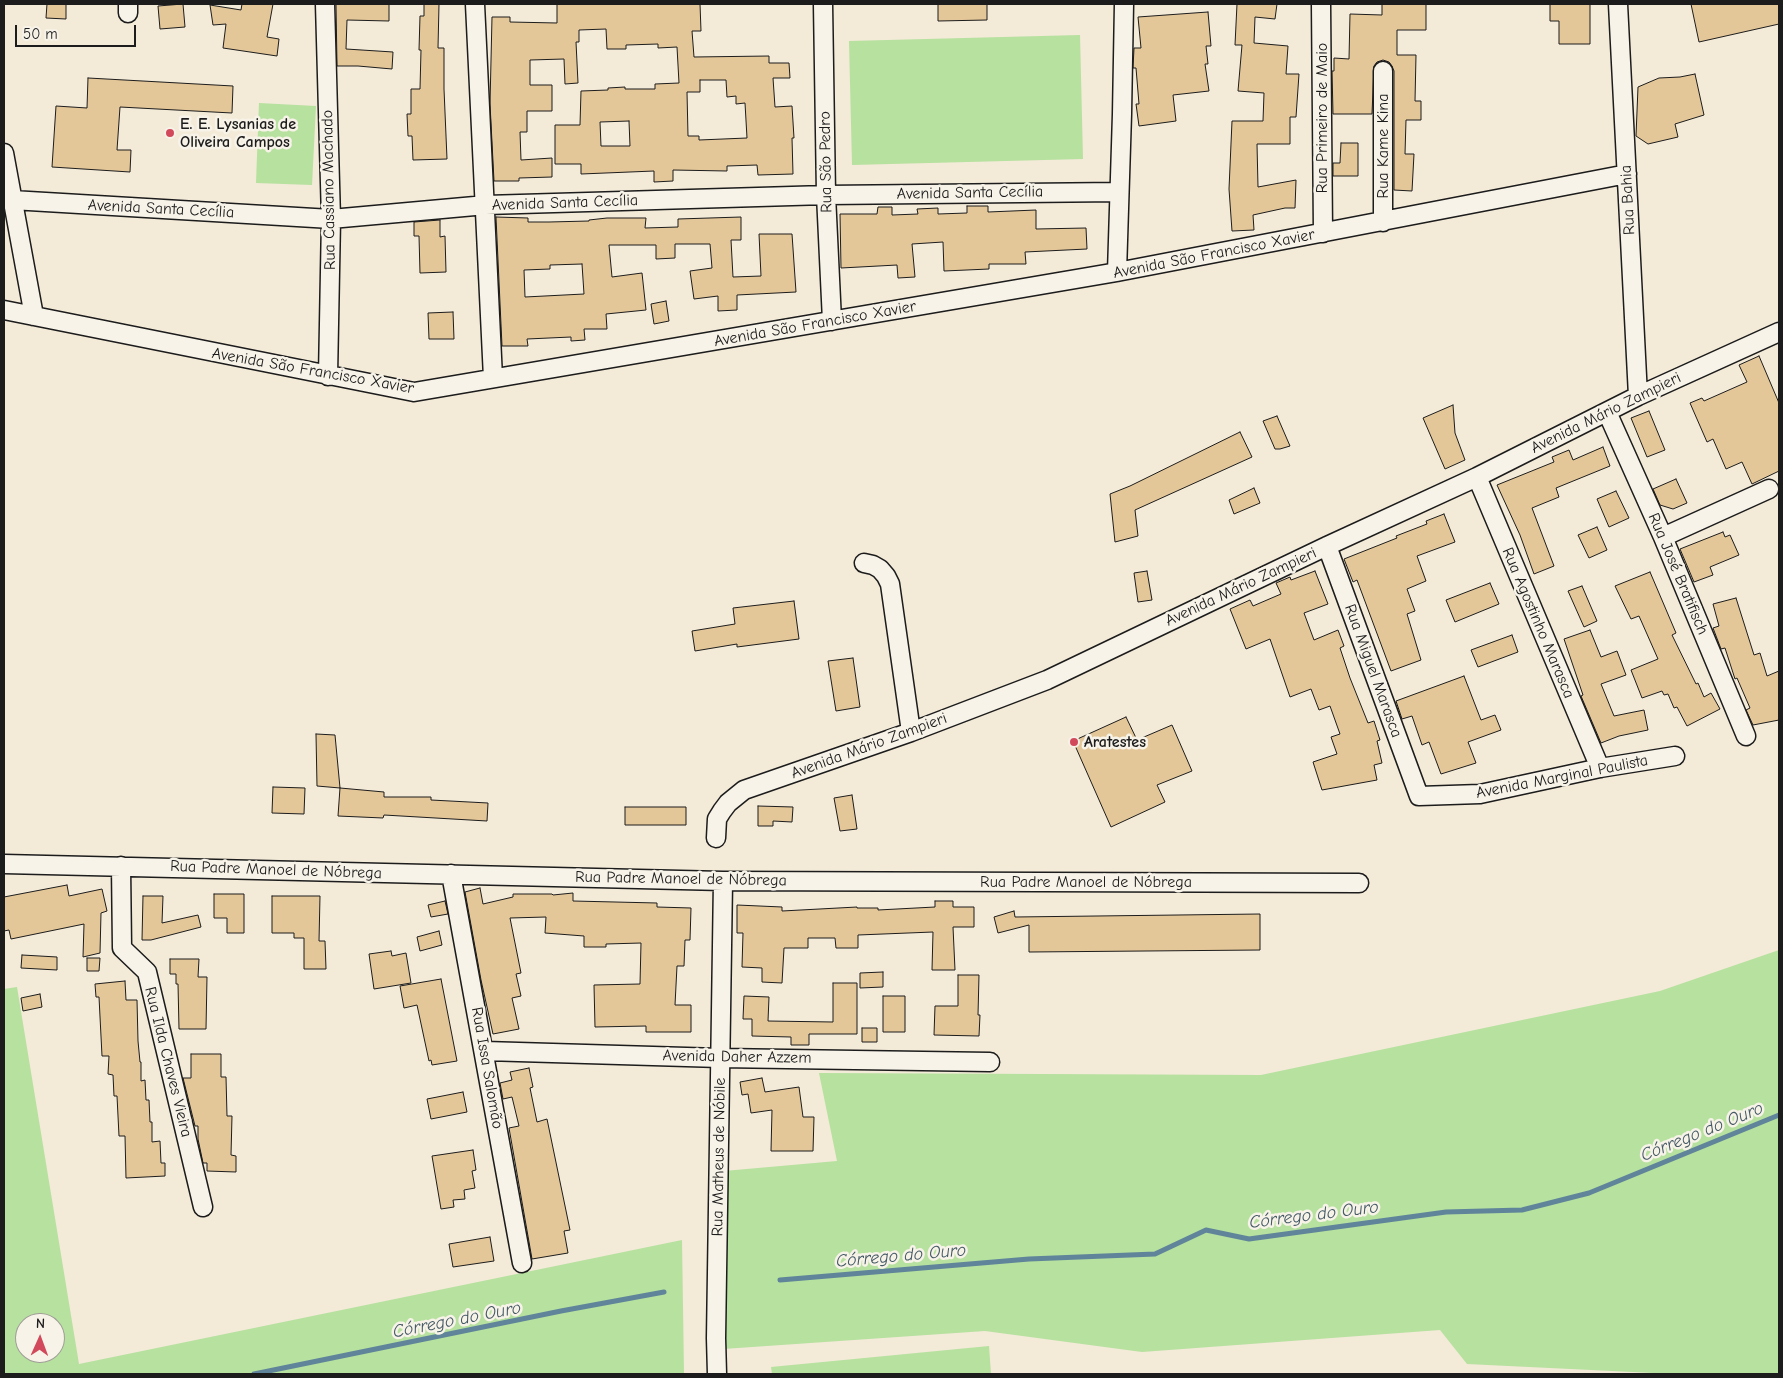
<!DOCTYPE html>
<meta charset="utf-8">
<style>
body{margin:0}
#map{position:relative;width:1783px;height:1378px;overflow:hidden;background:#f3ead8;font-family:"Comic Neue",sans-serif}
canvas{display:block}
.frame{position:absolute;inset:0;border:5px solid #1c1c1c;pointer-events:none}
.north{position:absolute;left:15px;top:1313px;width:50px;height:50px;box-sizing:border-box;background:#f7f3e8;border:1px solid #9f9d96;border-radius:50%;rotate:2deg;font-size:14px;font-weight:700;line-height:20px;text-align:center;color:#1c1c1c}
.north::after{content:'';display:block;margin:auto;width:18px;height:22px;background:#d1495b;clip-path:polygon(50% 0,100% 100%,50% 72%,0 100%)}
.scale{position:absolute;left:15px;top:25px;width:121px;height:22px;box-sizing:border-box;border:2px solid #1c1c1c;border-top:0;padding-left:6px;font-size:15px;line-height:18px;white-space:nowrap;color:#1c1c1c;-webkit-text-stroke:4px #f7f3e8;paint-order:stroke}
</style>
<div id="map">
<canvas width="1783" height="1378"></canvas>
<div class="frame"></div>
<div class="north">N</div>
<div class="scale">50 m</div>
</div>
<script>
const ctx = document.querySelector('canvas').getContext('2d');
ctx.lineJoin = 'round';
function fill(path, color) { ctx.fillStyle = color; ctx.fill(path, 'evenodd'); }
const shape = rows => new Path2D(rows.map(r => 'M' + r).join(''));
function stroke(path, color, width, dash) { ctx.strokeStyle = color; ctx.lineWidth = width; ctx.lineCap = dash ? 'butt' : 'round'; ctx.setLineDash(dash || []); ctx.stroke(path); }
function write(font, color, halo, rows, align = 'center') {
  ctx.font = font + ' "Comic Neue",sans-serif'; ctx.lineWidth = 5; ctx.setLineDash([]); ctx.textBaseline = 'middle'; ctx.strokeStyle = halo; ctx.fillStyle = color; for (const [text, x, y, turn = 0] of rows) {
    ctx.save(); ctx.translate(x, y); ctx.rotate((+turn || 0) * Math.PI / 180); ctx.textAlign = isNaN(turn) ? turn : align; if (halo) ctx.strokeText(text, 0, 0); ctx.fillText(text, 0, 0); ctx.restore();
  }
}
fill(shape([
 [1080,35,1083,159,852,165,849,41],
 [259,103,316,106,312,185,256,183],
 [1779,950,1779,1374,1674,1374,1467,1364,1440,1330,1142,1352,985,1331,723,1349,724,1171,837,1161,819,1073,1261,1075,1660,991],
 [17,987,79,1364,682,1240,684,1374,4,1374,4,989],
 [25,1323,55,1323,55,1353,25,1353],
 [989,1346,991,1374,772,1374,771,1367]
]), '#b6e19f');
stroke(shape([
 [780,1280,1029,1259,1155,1254,1206,1230,1249,1239,1446,1212,1522,1210,1589,1193,1779,1115],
 [254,1374,561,1311,664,1292]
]), '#608499', 5);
const building = shape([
 [47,4,66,4,66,19,46,18,47,4],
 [183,4,185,27,160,29,158,6,183,4],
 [242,4,273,4,267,37,279,39,277,56,223,48,226,24,213,25,210,5,241,10,242,4],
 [336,4,389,4,389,21,347,20,346,49,393,52,392,69,358,66,337,66,336,4],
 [424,4,439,4,438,48,444,48,444,89,447,159,413,160,412,136,408,136,407,114,411,114,411,89,420,89,421,50,419,50,420,16,424,16,424,4],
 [557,4,700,4,701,31,692,31,694,57,769,56,769,63,789,63,790,78,773,78,775,107,792,106,794,138,792,138,793,174,758,175,757,165,727,166,727,171,673,170,673,181,654,182,654,171,581,174,581,164,555,164,555,125,580,125,581,91,608,90,608,88,625,87,625,89,655,89,655,84,679,83,677,47,658,48,658,44,626,45,626,49,607,49,606,29,579,30,579,42,576,42,578,83,565,84,564,59,530,60,530,85,552,85,552,111,527,111,527,132,520,132,521,160,552,158,552,177,519,178,519,181,494,181,490,104,492,17,510,17,510,22,557,23,557,4],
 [700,80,726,80,727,97,736,96,736,104,745,103,747,138,699,140,699,136,688,136,687,92,700,92,700,80],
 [629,121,630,146,601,146,600,122,629,121],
 [938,4,987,4,987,20,938,21,938,4],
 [1237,4,1277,4,1275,19,1255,17,1254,43,1288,46,1286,74,1299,74,1296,117,1290,117,1290,144,1257,144,1258,187,1296,180,1295,208,1285,208,1253,215,1254,230,1232,231,1229,189,1232,121,1263,121,1264,93,1238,91,1242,45,1235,45,1237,4],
 [1382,4,1426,4,1426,30,1397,30,1397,55,1416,55,1415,101,1421,101,1421,120,1406,120,1405,154,1414,154,1412,191,1394,190,1394,71,1392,66,1389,62,1383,60,1377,62,1374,66,1372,114,1333,114,1332,71,1334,71,1334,58,1349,59,1350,14,1382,15,1382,4],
 [1550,4,1590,4,1590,44,1559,44,1559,21,1550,21,1550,4],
 [1691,4,1779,4,1779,24,1699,42,1691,4],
 [1208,12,1211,46,1206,46,1208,64,1205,64,1209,91,1173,95,1176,121,1139,126,1136,104,1139,104,1136,68,1133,68,1134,48,1141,48,1138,17,1208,12],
 [1695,74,1704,115,1675,124,1678,137,1648,144,1636,136,1638,87,1659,78,1680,77,1695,74],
 [88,78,233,86,232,113,120,107,117,150,131,150,130,172,52,167,56,106,87,108,88,78],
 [1341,143,1358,143,1358,176,1333,176,1333,163,1340,163,1341,143],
 [967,206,988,206,988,212,1036,210,1036,229,1086,228,1087,249,1025,252,1026,264,989,264,989,269,944,271,943,242,912,244,915,277,898,278,897,265,841,268,840,214,877,214,878,207,892,207,892,215,918,214,917,209,938,208,938,214,967,213,967,206],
 [496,217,528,218,528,222,549,222,589,221,589,220,607,218,646,218,645,228,678,227,678,219,741,217,741,240,731,240,733,277,761,276,759,234,792,234,796,292,737,295,737,310,718,311,718,296,694,299,690,271,712,268,710,244,675,244,675,258,656,259,656,245,609,245,612,277,642,273,646,310,606,314,607,329,584,329,585,340,571,341,571,337,527,339,528,346,502,346,496,217],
 [582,264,584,294,525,297,524,270,550,269,550,265,582,264],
 [440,220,440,237,445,236,446,272,420,273,419,236,414,236,414,222,440,220],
 [666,301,669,321,654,324,651,304,666,301],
 [453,312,454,339,429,339,428,313,453,312],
 [1759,356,1779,403,1779,471,1752,484,1742,462,1726,469,1713,439,1707,442,1690,403,1702,398,1704,401,1747,382,1739,365,1759,356],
 [1453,405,1455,433,1465,460,1445,469,1423,418,1453,405],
 [1649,411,1665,450,1647,457,1631,418,1649,411],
 [1277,416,1290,446,1280,449,1275,449,1263,421,1277,416],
 [1240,432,1252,457,1135,510,1138,536,1115,542,1110,494,1130,486,1240,432],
 [1603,447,1610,466,1556,488,1559,497,1532,508,1554,566,1534,574,1520,535,1497,485,1554,462,1552,457,1569,450,1573,460,1603,447],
 [1676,479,1687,503,1673,509,1660,505,1653,489,1676,479],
 [1254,488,1260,503,1234,514,1229,500,1254,488],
 [1616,491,1629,518,1609,527,1597,499,1616,491],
 [1444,514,1455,542,1417,556,1426,581,1407,589,1415,611,1407,614,1421,660,1391,671,1357,580,1353,582,1344,559,1397,538,1396,536,1427,524,1426,521,1444,514],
 [1597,527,1607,550,1589,558,1578,535,1597,527],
 [1723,532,1725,537,1730,535,1739,555,1710,567,1713,575,1694,582,1680,549,1723,532],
 [1147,571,1152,600,1138,602,1134,573,1147,571],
 [1315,571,1328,604,1304,613,1314,640,1338,630,1344,646,1340,648,1350,678,1368,723,1374,721,1380,740,1377,741,1382,763,1374,765,1377,780,1322,790,1313,762,1337,754,1331,737,1340,734,1330,706,1319,710,1311,689,1290,697,1270,639,1246,649,1230,609,1250,600,1253,606,1281,594,1276,583,1290,577,1291,580,1315,571],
 [1650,572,1676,633,1672,635,1696,684,1698,683,1704,697,1711,693,1720,709,1687,726,1677,707,1674,708,1668,694,1664,695,1662,691,1642,698,1631,670,1658,659,1639,616,1631,619,1615,586,1650,572],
 [1490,583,1499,604,1455,622,1446,600,1490,583],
 [1582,586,1597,621,1584,627,1568,591,1582,586],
 [1736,598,1754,655,1760,653,1767,676,1779,671,1779,720,1753,725,1746,710,1750,708,1737,678,1735,679,1725,648,1721,649,1713,628,1719,626,1713,604,1736,598],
 [794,601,799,639,737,647,737,644,695,651,692,631,735,624,733,608,794,601],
 [1590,630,1601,657,1617,651,1626,675,1601,684,1614,716,1644,710,1648,730,1619,736,1601,743,1581,696,1583,695,1564,639,1590,630],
 [1512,635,1518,652,1478,667,1471,650,1512,635],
 [853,658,860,707,836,711,828,661,853,658],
 [1464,676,1481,720,1495,715,1501,730,1468,742,1476,763,1441,774,1429,742,1422,745,1412,716,1402,719,1396,701,1464,676],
 [1126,717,1137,740,1172,725,1192,771,1157,785,1165,802,1111,827,1073,741,1126,717],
 [316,734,335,735,340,788,317,786,316,734],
 [273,787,305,788,304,814,272,813,273,787],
 [340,788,384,792,384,797,431,797,431,800,488,803,487,821,384,815,383,818,338,816,340,788],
 [852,795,857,829,840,831,834,798,852,795],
 [758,806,793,807,792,822,773,821,773,826,758,826,758,806],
 [625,807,686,807,686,825,625,825,625,807],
 [67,885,69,896,102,889,107,911,101,913,100,953,83,957,84,924,11,939,9,930,4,931,4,897,67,885],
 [480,888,483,904,513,897,513,894,552,894,553,895,573,893,573,901,657,903,657,907,691,908,690,940,685,940,684,966,677,966,675,1005,691,1005,691,1032,646,1032,646,1026,595,1027,594,985,640,984,641,943,606,944,606,947,584,947,584,936,545,933,546,917,510,918,521,973,516,974,521,996,512,998,519,1029,493,1034,481,980,465,892,480,888],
 [214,894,244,894,244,933,227,933,227,918,214,918,214,894],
 [143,896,163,896,162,923,198,915,201,927,151,940,142,940,143,896],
 [272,896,320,896,319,941,325,941,326,969,304,969,304,938,294,938,294,933,272,933,272,896],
 [445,901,448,914,431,917,428,905,445,901],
 [935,901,953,901,953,907,974,907,974,927,953,927,955,970,932,970,933,932,858,935,858,948,836,948,835,938,808,938,808,948,784,948,782,983,762,982,762,968,742,967,743,933,737,933,737,905,782,907,782,911,857,907,857,908,878,908,878,910,935,907,935,901],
 [1014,911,1015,917,1260,914,1260,950,1029,952,1029,925,998,933,994,917,1014,911],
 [439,931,442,945,420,951,417,937,439,931],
 [391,951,392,956,406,953,411,983,374,989,369,954,391,951],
 [22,955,57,957,57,970,21,968,22,955],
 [87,958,100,958,99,971,87,971,87,958],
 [170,959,199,959,198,977,207,977,206,1029,179,1029,178,984,176,984,176,974,170,974,170,959],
 [883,972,883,987,860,988,860,973,883,972],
 [958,975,979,975,978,1015,980,1015,979,1036,934,1035,935,1006,958,1006,958,975],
 [441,979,457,1061,432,1065,431,1060,429,1061,417,1005,404,1008,400,986,441,979],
 [125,981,126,1000,137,1000,138,1041,140,1062,141,1062,141,1081,145,1080,146,1100,149,1100,150,1122,152,1122,152,1142,160,1141,161,1163,165,1163,165,1176,126,1178,125,1136,119,1136,117,1096,114,1096,113,1075,108,1074,109,1056,102,1056,99,997,96,997,95,984,125,981],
 [833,983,857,983,857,1034,809,1034,809,1045,791,1045,791,1037,752,1036,752,1019,743,1019,744,996,769,997,768,1021,833,1022,833,983],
 [40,994,42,1007,23,1011,21,998,40,994],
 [883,996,905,996,905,1032,883,1032,883,996],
 [862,1028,877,1028,877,1042,862,1042,862,1028],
 [191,1054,221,1054,221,1077,226,1077,227,1116,232,1116,231,1155,236,1156,236,1172,207,1171,207,1163,203,1163,198,1139,198,1126,195,1126,183,1078,191,1078,191,1054],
 [529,1068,533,1087,530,1088,537,1122,547,1119,570,1230,564,1231,568,1253,532,1259,509,1128,519,1126,512,1097,503,1099,500,1083,512,1080,510,1072,529,1068],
 [762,1078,765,1092,799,1087,803,1117,814,1117,813,1151,771,1151,772,1110,751,1113,748,1094,742,1095,740,1082,762,1078],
 [463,1092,467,1112,431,1119,427,1099,463,1092],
 [473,1150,476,1170,472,1171,475,1188,464,1190,465,1199,453,1200,454,1207,441,1209,432,1156,473,1150],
 [490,1237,494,1261,453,1267,449,1244,490,1237]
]);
fill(building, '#e4c798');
stroke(building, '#1c1c1c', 1);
const street = shape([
 [128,4,128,13],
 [325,4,331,219,328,376],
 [475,4,493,378],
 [823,4,826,195,832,321],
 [1321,4,1323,233],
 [1618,4,1638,396],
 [1383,71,1383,222],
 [4,153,34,316],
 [12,200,331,219,486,205,826,195,1119,192],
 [1117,272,1122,114,1124,4],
 [4,310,414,392,1117,272,1627,174],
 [1607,412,1663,537,1746,736],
 [1477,477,1600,768],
 [1663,537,1769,489],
 [1327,546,1419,796,1480,794,1600,768,1675,756],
 [864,563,873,565,880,569,886,576,890,584,911,732],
 [716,838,717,819,722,811,728,803,744,790,911,732,1047,680,1327,546,1477,477,1638,396,1779,332],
 [4,864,723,881,1359,883],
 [121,866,122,948,147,972,203,1207],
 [451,874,522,1263],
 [485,1051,720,1058,990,1062],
 [717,1374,716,1338,723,881]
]);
stroke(street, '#1c1c1c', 21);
stroke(street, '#f7f3e8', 18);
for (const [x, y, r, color] of [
 [170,133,5,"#d1495b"],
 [1074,742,5,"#d1495b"]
]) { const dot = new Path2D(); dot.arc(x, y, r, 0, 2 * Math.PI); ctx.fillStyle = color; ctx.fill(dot); stroke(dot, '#f7f3e8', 2); }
write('16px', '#1c1c1c', '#f7f3e8', [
 ["Rua Primeiro de Maio",1322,118,-90],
 ["Rua Kame Kina",1383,146,-90],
 ["Rua São Pedro",826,162,-91],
 ["Rua Cassiano Machado",329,190,-91],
 ["Avenida Santa Cecília",970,193,-1],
 ["Rua Bahia",1628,200,-93],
 ["Avenida Santa Cecília",565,203,-2],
 ["Avenida Santa Cecília",161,209,3],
 ["Avenida São Francisco Xavier",1214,254,-11],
 ["Avenida São Francisco Xavier",815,324,-10],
 ["Avenida São Francisco Xavier",313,371,10],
 ["Avenida Mário Zampieri",1606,413,-26],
 ["Rua José Bratifisch",1678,574,67],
 ["Avenida Mário Zampieri",1241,587,-25],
 ["Rua Agostinho Marasca",1538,623,67],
 ["Rua Miguel Marasca",1373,671,70],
 ["Avenida Mário Zampieri",869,746,-20],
 ["Avenida Marginal Paulista",1562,777,-11],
 ["Rua Padre Manoel de Nóbrega",276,870,2],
 ["Rua Padre Manoel de Nóbrega",681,879,1],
 ["Rua Padre Manoel de Nóbrega",1086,882],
 ["Avenida Daher Azzem",737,1057,1],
 ["Rua Ilda Chaves Vieira",168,1062,76],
 ["Rua Issa Salomão",487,1068,80],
 ["Rua Matheus de Nóbile",719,1157,-89]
]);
write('bold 16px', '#1c1c1c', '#f7f3e8', [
 ["E. E. Lysanias de",180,124],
 ["Oliveira Campos",180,142],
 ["Aratestes",1084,742]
], 'left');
write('italic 18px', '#445965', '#f7f3e8', [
 ["Córrego do Ouro",1702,1132,-22],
 ["Córrego do Ouro",1314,1215,-7],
 ["Córrego do Ouro",901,1256,-5],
 ["Córrego do Ouro",457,1320,-11]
]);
</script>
